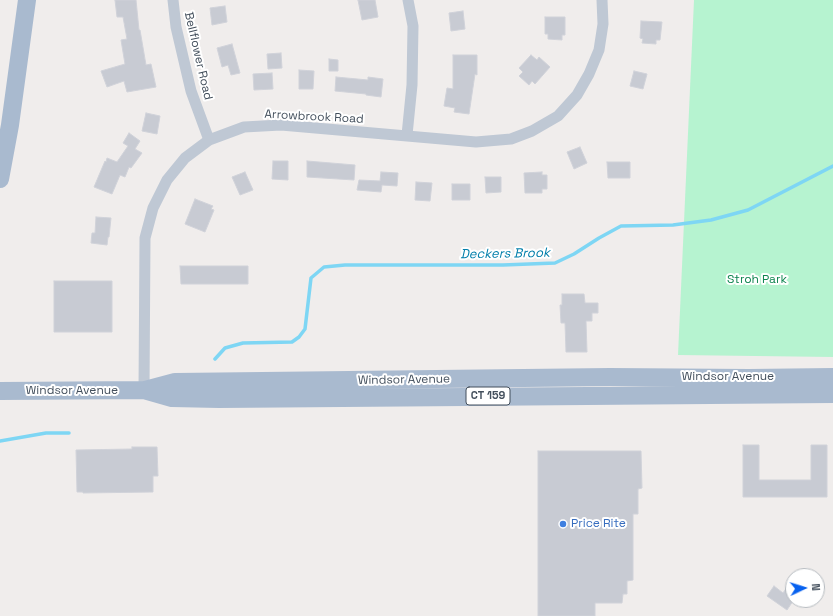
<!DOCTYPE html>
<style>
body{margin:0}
#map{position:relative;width:833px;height:616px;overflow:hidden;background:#f0edec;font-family:"Space Grotesk",sans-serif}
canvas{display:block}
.north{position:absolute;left:785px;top:568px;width:40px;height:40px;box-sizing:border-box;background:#fff;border:1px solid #b4b9be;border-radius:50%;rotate:86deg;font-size:11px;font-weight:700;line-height:16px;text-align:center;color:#434f5c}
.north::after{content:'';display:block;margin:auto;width:14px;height:18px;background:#0761ef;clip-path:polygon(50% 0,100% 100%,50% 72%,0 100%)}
</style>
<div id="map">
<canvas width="833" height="616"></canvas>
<div class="north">N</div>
</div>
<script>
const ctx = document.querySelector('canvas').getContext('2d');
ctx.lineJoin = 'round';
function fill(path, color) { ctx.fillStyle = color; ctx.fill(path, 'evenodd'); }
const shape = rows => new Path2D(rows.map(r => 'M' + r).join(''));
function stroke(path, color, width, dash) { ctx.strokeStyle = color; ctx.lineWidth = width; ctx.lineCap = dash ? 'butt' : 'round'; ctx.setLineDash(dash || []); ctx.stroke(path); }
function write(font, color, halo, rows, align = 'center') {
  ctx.font = font + ' "Space Grotesk",sans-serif'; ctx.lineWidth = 4; ctx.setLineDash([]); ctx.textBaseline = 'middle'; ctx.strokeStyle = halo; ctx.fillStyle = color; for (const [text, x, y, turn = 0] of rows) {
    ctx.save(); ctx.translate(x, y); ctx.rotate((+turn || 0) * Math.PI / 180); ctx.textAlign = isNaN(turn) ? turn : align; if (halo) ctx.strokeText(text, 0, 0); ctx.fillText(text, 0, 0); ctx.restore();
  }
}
fill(shape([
 [694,0,833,0,833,357,678,355]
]), '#b6f3d0');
stroke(shape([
 [215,359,225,348,243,343,292,342,299,337,305,329,311,278,324,267,345,265,503,265,555,263,574,254,599,238,621,226,673,225,711,220,748,210,833,166],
 [0,441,46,433,69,433]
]), '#7ed6f4', 3.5);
const building = shape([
 [115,0,136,0,139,30,140,30,146,65,151,64,156,87,127,92,124,81,107,87,101,71,125,64,121,40,127,39,123,17,117,17,115,0],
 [358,0,375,0,378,17,362,20,358,0],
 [225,6,227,22,212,25,210,8,225,6],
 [463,11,465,29,451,31,449,13,463,11],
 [545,17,565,17,565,35,562,35,562,40,548,39,548,34,545,34,545,17],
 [641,21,662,22,660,40,656,40,656,44,642,43,643,39,640,38,641,21],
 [232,44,240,73,231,75,228,65,222,67,217,48,232,44],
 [281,53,282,68,268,69,267,54,281,53],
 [453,55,477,55,477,75,475,74,469,114,454,112,455,108,444,106,447,88,453,89,453,55],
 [531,55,537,60,539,57,550,67,535,84,532,81,529,85,519,76,523,72,519,68,531,55],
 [329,59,338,60,338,71,329,71,329,59],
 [299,70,314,71,313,89,299,89,299,70],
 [634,71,647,74,643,89,630,86,634,71],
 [272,73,273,89,254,90,253,74,272,73],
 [336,77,368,80,368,77,383,79,381,97,366,95,366,94,335,91,336,77],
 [146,113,160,116,157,134,142,131,146,113],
 [129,133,140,141,135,149,142,153,131,168,129,167,125,177,120,175,112,194,94,187,105,161,106,162,107,158,117,162,128,146,123,143,129,133],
 [580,147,587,163,574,169,567,152,580,147],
 [273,161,288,161,288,180,272,179,273,161],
 [307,161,355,165,354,180,307,177,307,161],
 [607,162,630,162,630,178,608,178,607,162],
 [245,172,253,190,240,195,232,177,245,172],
 [381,172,398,173,397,186,382,185,381,192,357,190,359,180,380,181,381,172],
 [542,172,542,175,547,175,547,189,542,189,542,193,525,193,524,173,542,172],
 [485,177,501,177,501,192,486,193,485,177],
 [416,182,432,183,430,201,415,200,416,182],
 [452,184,470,184,470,200,452,200,452,184],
 [195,199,213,206,211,209,214,210,205,232,185,224,195,199],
 [96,217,111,218,109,237,108,237,107,245,91,243,92,233,95,233,96,217],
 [180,266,248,266,248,284,181,284,180,266],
 [54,281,112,281,112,332,54,332,54,281],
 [562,294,584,294,585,303,598,303,598,313,592,313,592,321,586,321,587,352,566,352,565,323,561,323,560,305,562,305,562,294],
 [743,445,759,445,759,480,811,480,811,445,827,445,827,497,743,497,743,445],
 [132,447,157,447,158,476,153,476,153,492,83,493,83,492,77,492,76,450,132,449,132,447],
 [538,451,641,451,642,488,638,489,638,514,633,514,633,580,627,581,627,594,623,594,622,603,595,603,595,616,538,616,538,451],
 [774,586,783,593,787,587,793,591,793,601,787,610,767,596,774,586]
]);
fill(building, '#c8cbd3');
stroke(building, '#d0d2d9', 1);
stroke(shape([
 [173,0,176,27,191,91,209,140],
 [407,135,412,85,413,26,408,0],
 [144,390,145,238,153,208,167,180,185,158,209,140,244,127,281,125,476,142,511,139,532,131,558,116,577,95,589,74,599,50,603,24,602,0]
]), '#bfc8d4', 11);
stroke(shape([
 [0,179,10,125,27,0],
 [145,390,175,382,610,377,749,378,833,377],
 [0,391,144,390,172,398,219,399,833,394]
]), '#a9bacf', 18);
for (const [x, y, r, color] of [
 [563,524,4,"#3f7fe0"]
]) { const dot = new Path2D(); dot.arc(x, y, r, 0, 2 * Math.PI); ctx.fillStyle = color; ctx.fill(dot); stroke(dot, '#fff', 1.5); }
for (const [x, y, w] of [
 [488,396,44]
]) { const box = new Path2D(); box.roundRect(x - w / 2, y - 9, w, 18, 3); ctx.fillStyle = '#fff'; ctx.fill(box); stroke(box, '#434f5c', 1); }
write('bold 11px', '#434f5c', null, [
 ["CT 159",488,396]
]);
write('12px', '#434f5c', '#fff', [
 ["Bellflower Road",198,56,77],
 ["Arrowbrook Road",314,117,3],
 ["Windsor Avenue",728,377],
 ["Windsor Avenue",404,380,-1],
 ["Windsor Avenue",72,391]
]);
write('12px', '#0e844f', '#fff', [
 ["Stroh Park",757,280]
]);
write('12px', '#366cbe', '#fff', [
 ["Price Rite",571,524]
], 'left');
write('italic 13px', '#017eaa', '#fff', [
 ["Deckers Brook",505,254,-1]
]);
</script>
